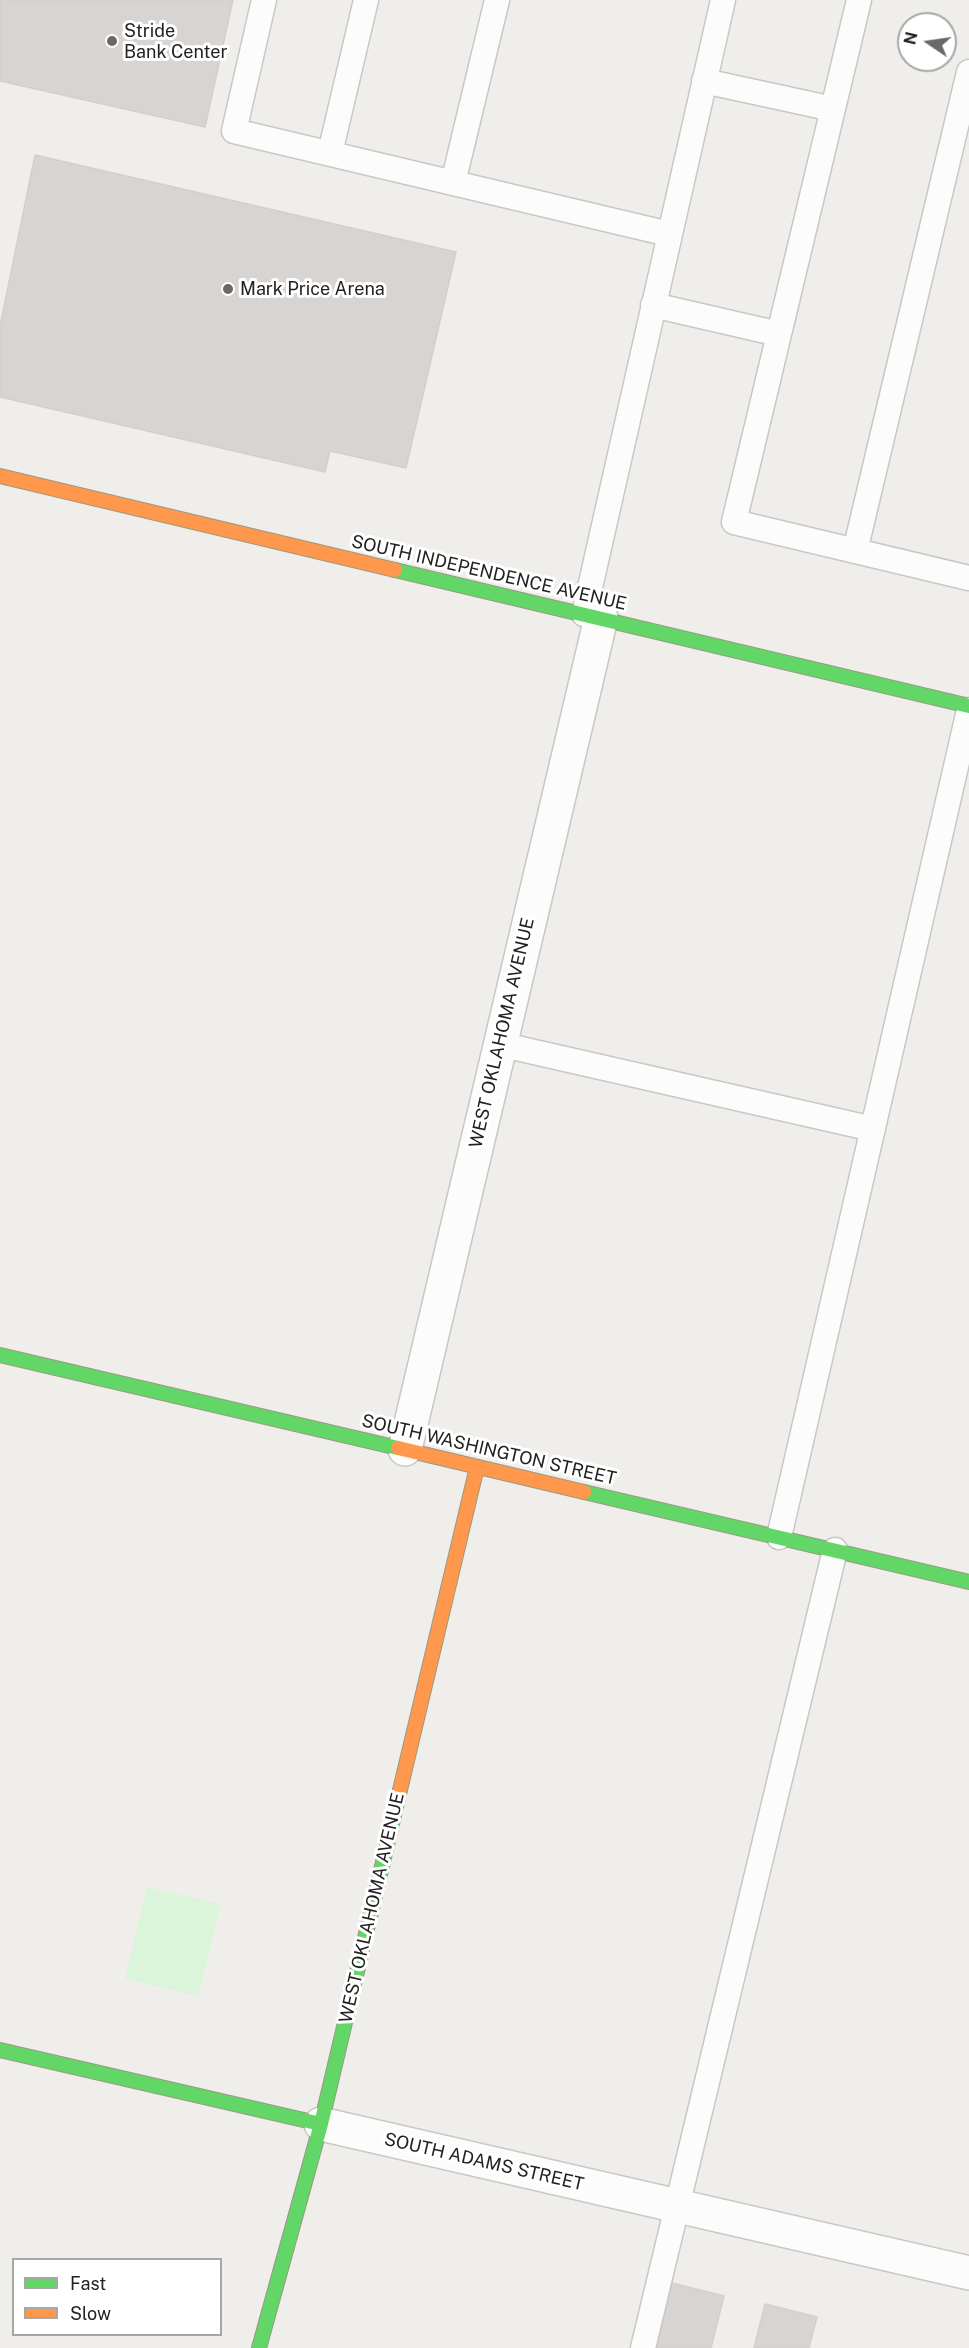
<!DOCTYPE html>
<style>
body{margin:0}
#map{position:relative;width:969px;height:2348px;overflow:hidden;background:#f0eeeb;font-family:"Public Sans",sans-serif}
canvas{display:block}
.legend{position:absolute;left:12px;top:2258px;width:210px;height:78px;box-sizing:border-box;background:#fff;border:2px solid #a7a7a7;margin:0;padding:8px 10px;list-style:none;font-size:18px;color:#222}
.legend li{display:flex;align-items:center;gap:12px;height:30px}
.legend b{width:30px;border:2px solid #a7a7a7}
.north{position:absolute;left:897px;top:12px;width:60px;height:60px;box-sizing:border-box;background:#fff;border:2px solid #a7a7a7;border-radius:50%;rotate:283deg;font-size:16px;font-weight:700;line-height:24px;text-align:center;color:#222}
.north::after{content:'';display:block;margin:auto;width:21px;height:27px;background:#6a6968;clip-path:polygon(50% 0,100% 100%,50% 72%,0 100%)}
</style>
<div id="map">
<canvas width="969" height="2348"></canvas>
<ul class="legend">
<li><b style="height:8px;background:#63d668"></b>Fast</li>
<li><b style="height:8px;background:#ff974d"></b>Slow</li>
</ul>
<div class="north">N</div>
</div>
<script>
const ctx = document.querySelector('canvas').getContext('2d');
ctx.lineJoin = 'round';
function fill(path, color) { ctx.fillStyle = color; ctx.fill(path, 'evenodd'); }
const shape = rows => new Path2D(rows.map(r => 'M' + r).join(''));
function stroke(path, color, width, dash) { ctx.strokeStyle = color; ctx.lineWidth = width; ctx.lineCap = dash ? 'butt' : 'round'; ctx.setLineDash(dash || []); ctx.stroke(path); }
function write(font, color, halo, rows, align = 'center') {
  ctx.font = font + ' "Public Sans",sans-serif'; ctx.lineWidth = 6; ctx.setLineDash([]); ctx.textBaseline = 'middle'; ctx.strokeStyle = halo; ctx.fillStyle = color; for (const [text, x, y, turn = 0] of rows) {
    ctx.save(); ctx.translate(x, y); ctx.rotate((+turn || 0) * Math.PI / 180); ctx.textAlign = isNaN(turn) ? turn : align; if (halo) ctx.strokeText(text, 0, 0); ctx.fillText(text, 0, 0); ctx.restore();
  }
}
fill(shape([
 [147,1887,220,1904,198,1996,125,1979]
]), '#daf5da');
const building = shape([
 [0,0,233,0,205,127,0,81,0,0],
 [35,155,456,252,406,468,330,451,325,472,0,397,0,326,35,155],
 [672,2283,724,2296,711,2348,656,2348,672,2283],
 [765,2304,817,2317,809,2348,754,2348,765,2304]
]);
fill(building, '#d7d4d2');
stroke(building, '#d3d0cc', 1.5);
const lane = shape([
 [264,0,234,131,669,234],
 [859,0,734,522,969,578],
 [704,81,833,109],
 [330,153,366,0],
 [453,183,497,0],
 [653,305,779,334],
 [855,551,969,72],
 [584,614,723,0],
 [499,1044,873,1129],
 [779,1537,969,710],
 [643,2348,835,1550]
]);
const street = shape([
 [405,1449,601,618],
 [321,2124,969,2273]
]);
const fast = shape([
 [395,570,969,706],
 [0,1355,398,1448],
 [584,1492,969,1582],
 [0,2050,321,2124],
 [259,2348,321,2124,400,1790]
]);
const slow = shape([
 [0,476,395,570],
 [398,1448,584,1492],
 [400,1790,477,1467]
]);
stroke(lane, '#c9c8c7', 27);
stroke(street, '#c9c8c7', 36);
stroke(fast, '#999a82', 16);
stroke(slow, '#999a82', 16);
stroke(lane, '#fdfcfc', 24);
stroke(street, '#fdfcfc', 33);
stroke(fast, '#63d668', 14);
stroke(slow, '#ff974d', 14);
for (const [x, y, r, color] of [
 [112,41,6,"#6a6968"],
 [228,289,6,"#6a6968"]
]) { const dot = new Path2D(); dot.arc(x, y, r, 0, 2 * Math.PI); ctx.fillStyle = color; ctx.fill(dot); stroke(dot, '#fff', 2); }
write('18px', '#222', '#fff', [
 ["Stride",124,31],
 ["Bank Center",124,52],
 ["Mark Price Arena",240,289]
], 'left');
write('18px', '#222', '#fff', [
 ["SOUTH INDEPENDENCE AVENUE",489,573,13],
 ["WEST OKLAHOMA AVENUE",502,1033,-77],
 ["SOUTH WASHINGTON STREET",489,1450,13],
 ["WEST OKLAHOMA AVENUE",372,1908,-77],
 ["SOUTH ADAMS STREET",484,2162,13]
]);
</script>
